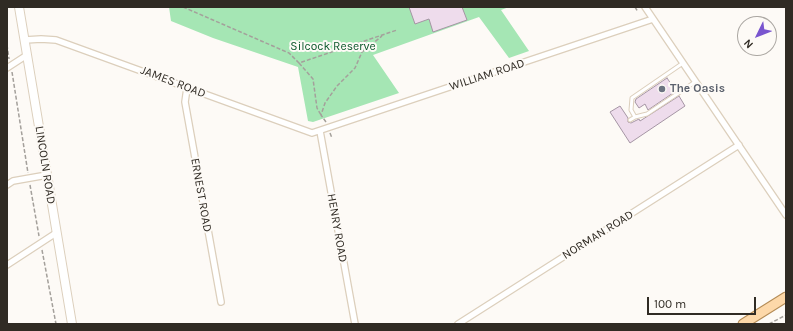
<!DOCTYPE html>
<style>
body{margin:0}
#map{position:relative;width:793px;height:331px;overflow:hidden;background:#fdfaf6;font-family:Karla,sans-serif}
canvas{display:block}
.frame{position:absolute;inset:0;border:8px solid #302b24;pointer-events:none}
.north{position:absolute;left:737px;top:16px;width:40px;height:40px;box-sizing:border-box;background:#fdfaf6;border:1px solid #aba7a2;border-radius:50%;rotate:227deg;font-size:11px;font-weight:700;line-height:16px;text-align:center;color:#302b24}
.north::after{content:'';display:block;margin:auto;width:14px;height:18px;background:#7955cf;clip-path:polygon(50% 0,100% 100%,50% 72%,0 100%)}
.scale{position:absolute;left:647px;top:297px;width:109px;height:18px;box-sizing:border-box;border:2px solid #302b24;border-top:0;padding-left:5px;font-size:12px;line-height:14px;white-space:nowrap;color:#302b24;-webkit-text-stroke:3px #fdfaf6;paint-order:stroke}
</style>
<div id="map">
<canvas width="793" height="331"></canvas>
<div class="frame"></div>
<div class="north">N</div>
<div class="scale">100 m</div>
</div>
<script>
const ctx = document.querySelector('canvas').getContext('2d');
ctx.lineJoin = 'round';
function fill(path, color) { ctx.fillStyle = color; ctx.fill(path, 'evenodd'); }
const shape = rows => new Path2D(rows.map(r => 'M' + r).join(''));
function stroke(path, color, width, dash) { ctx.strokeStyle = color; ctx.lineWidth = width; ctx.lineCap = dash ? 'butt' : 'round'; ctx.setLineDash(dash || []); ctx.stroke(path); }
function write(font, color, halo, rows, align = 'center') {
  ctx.font = font + ' Karla,sans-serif'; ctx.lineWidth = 4; ctx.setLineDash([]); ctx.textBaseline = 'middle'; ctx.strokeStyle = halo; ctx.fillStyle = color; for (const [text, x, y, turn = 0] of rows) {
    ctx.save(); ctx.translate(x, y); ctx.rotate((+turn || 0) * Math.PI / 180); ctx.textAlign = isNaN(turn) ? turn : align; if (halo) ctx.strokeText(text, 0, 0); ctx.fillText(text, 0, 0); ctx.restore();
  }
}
fill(shape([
 [169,7,509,7,501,10,529,51,509,58,479,17,373,55,399,93,313,122,308,121,298,67,213,38,171,21]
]), '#a5e6b4');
const building = shape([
 [409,7,462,7,467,20,433,32,429,19,415,24,409,7],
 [667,78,676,91,648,110,645,104,639,108,635,102,636,99,667,78],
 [679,96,685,106,630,143,610,112,620,106,628,118,628,122,631,123,639,119,640,121,679,96]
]);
fill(building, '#eedcec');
stroke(building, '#a595a4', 1);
const lane = shape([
 [635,117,631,110,632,98,683,63],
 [630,120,635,117,647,114,695,82]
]);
const street = shape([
 [645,7,786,215],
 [25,40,41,39,56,40,312,133,653,19],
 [7,68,27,55],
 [187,88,185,102,221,302],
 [320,131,355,324],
 [7,185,13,181,47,175],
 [7,265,56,233],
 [458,324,739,145]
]);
const secondary = shape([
 [19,7,72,324]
]);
const primary = shape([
 [743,324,786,297]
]);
stroke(lane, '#dccfbc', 5);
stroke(street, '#dccfbc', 8);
stroke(secondary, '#dccfbc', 10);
stroke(primary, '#b48b55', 11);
stroke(shape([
 [183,7,289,53,299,63,397,30],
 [635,7,638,12],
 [7,45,9,59],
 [299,63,313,79,317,108,321,115],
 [12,72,28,173],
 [326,122,321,115,325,103,337,86,355,68,362,52,382,36],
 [330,133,332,138],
 [30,185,39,236],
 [42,250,56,324],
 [769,324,786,315]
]), '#a4a09b', 1.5, [4, 2]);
stroke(lane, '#fff', 3);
stroke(street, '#fff', 5.5);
stroke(secondary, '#fff', 8);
stroke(primary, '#fdd8a9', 9);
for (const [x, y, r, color] of [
 [662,89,4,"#6b7280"]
]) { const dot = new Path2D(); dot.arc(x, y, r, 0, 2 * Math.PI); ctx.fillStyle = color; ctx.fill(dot); stroke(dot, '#fdfaf6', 1.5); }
write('12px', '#0a572a', '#fdfaf6', [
 ["Silcock Reserve",333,47]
]);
write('12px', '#302b24', '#fdfaf6', [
 ["WILLIAM ROAD",487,75,-18],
 ["JAMES ROAD",173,82,21],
 ["LINCOLN ROAD",45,165,81],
 ["ERNEST ROAD",201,195,80],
 ["HENRY ROAD",337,228,80],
 ["NORMAN ROAD",598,235,-32]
]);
write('bold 12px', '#5b616d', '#fdfaf6', [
 ["The Oasis",670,89]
], 'left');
</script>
